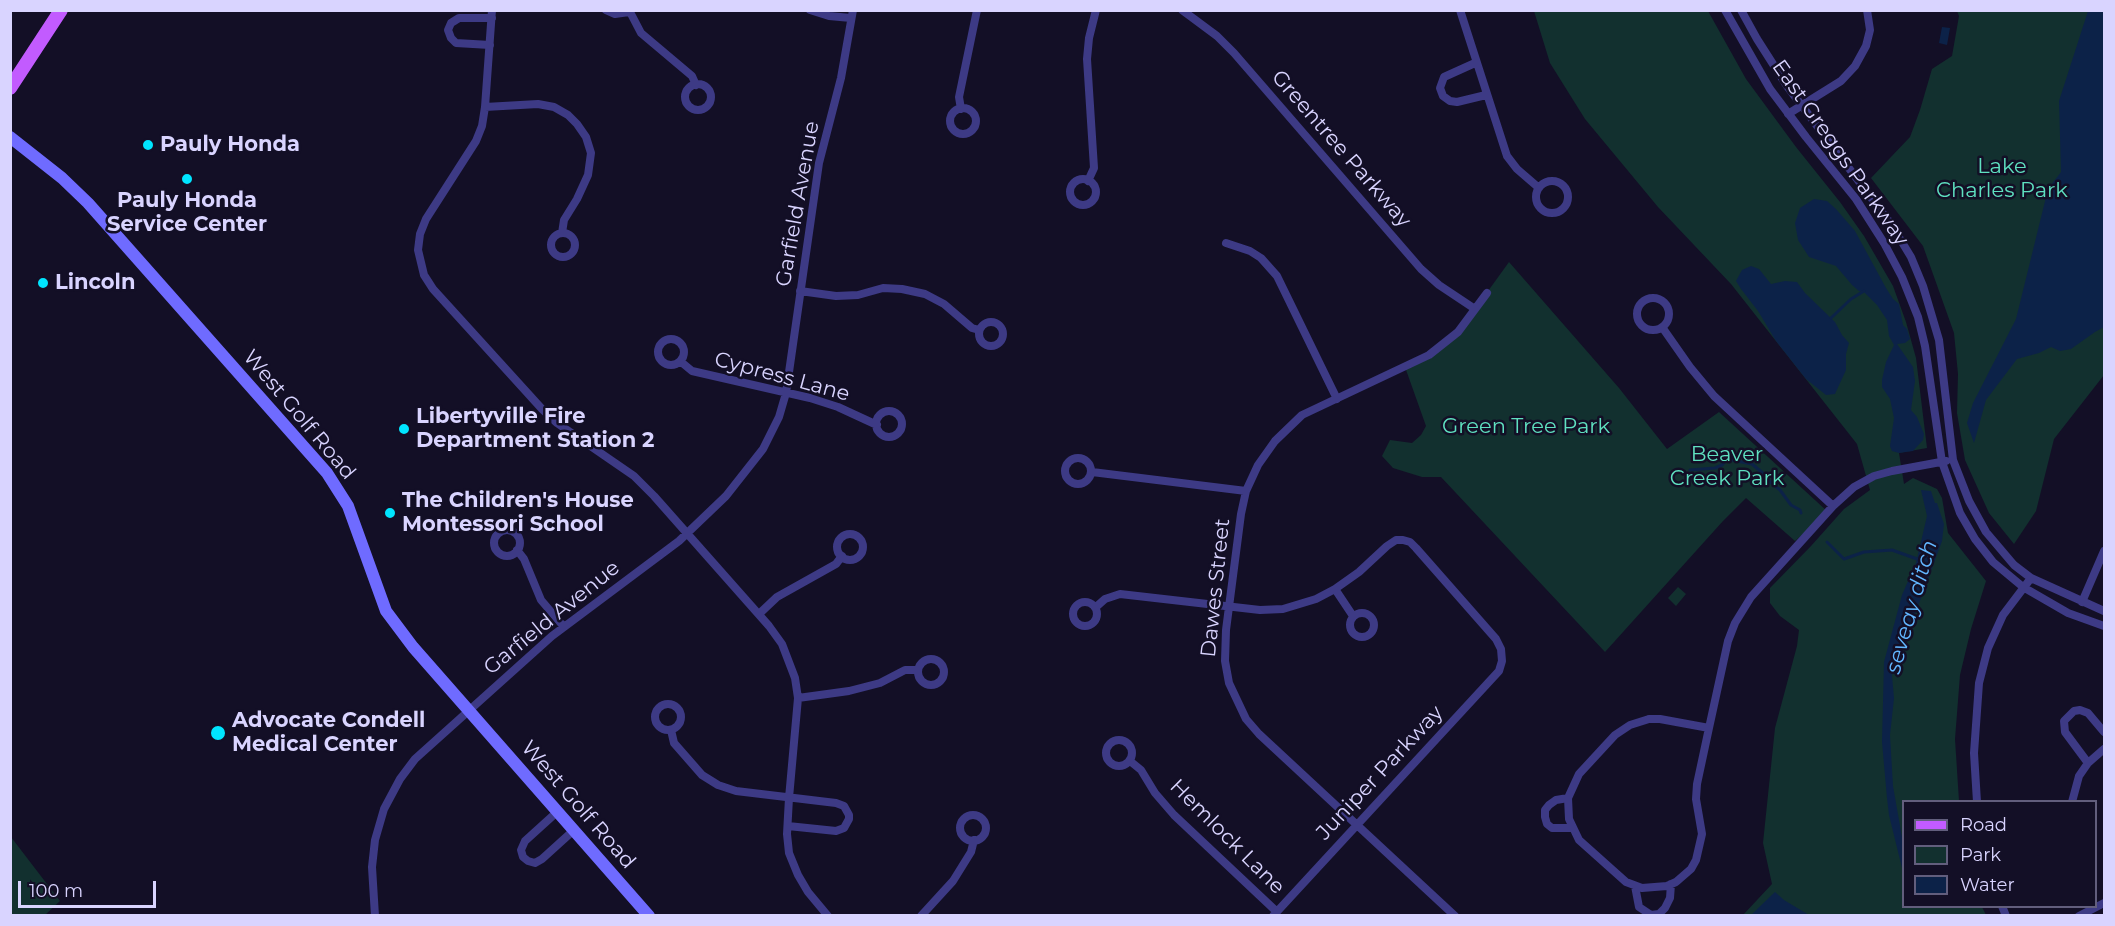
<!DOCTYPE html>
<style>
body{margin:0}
#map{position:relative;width:2115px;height:926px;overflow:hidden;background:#130f26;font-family:Montserrat,sans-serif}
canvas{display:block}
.frame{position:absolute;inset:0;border:12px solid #d9d4ff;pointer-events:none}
.legend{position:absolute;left:1902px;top:800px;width:195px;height:108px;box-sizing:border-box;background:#130f26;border:2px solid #625e7d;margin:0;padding:8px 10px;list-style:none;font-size:18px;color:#d9d4ff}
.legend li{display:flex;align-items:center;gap:12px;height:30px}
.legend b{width:30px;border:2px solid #625e7d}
.scale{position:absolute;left:18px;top:881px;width:138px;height:27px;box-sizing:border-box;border:3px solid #d9d4ff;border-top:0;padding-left:8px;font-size:18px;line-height:21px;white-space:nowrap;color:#d9d4ff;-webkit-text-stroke:4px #130f26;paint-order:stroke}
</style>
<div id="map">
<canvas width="2115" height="926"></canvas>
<div class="frame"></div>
<ul class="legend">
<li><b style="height:8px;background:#c25bff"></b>Road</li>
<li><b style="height:16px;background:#12302f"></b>Park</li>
<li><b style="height:16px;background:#0c2248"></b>Water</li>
</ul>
<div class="scale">100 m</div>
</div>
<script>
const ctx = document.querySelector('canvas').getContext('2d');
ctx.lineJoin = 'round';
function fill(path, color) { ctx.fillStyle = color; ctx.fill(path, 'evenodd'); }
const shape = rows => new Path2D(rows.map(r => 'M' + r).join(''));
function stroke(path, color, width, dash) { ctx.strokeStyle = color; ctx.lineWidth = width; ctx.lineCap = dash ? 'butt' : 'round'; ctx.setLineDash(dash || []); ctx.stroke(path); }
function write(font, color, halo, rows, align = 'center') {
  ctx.font = font + ' Montserrat,sans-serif'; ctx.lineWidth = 5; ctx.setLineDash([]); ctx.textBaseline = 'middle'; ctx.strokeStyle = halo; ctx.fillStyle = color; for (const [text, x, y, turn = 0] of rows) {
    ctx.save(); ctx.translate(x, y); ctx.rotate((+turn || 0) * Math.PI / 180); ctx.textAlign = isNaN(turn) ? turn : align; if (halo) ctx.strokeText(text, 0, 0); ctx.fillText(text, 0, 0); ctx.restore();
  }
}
fill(shape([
 [1534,11,1708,11,1746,79,1796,147,1840,202,1864,236,1893,286,1906,322,1916,358,1927,448,1899,453,1904,484,1913,478,1937,489,1942,498,1948,533,1986,581,1971,629,1960,675,1955,739,1959,801,1904,802,1904,906,1982,907,1986,915,1743,915,1772,884,1763,843,1775,728,1797,646,1799,630,1780,616,1770,603,1770,588,1811,546,1844,509,1870,490,1857,444,1731,284,1658,207,1585,119,1550,63],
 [1957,11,2104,11,2104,375,2054,439,2036,511,2014,544,1989,513,1965,460,1957,413,1958,374,1954,333,1923,246,1871,178,1910,137,1920,110,1932,69,1952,56,1959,16],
 [1509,262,1619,388,1667,449,1719,412,1828,512,1795,541,1746,498,1723,521,1605,652,1441,477,1422,477,1393,468,1382,456,1390,440,1412,443,1421,435,1426,426,1405,367,1443,345,1483,298],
 [1678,587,1686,594,1676,606,1668,598],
 [11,837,60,901,45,915,11,915]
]), '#12302f');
fill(shape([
 [2088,11,2104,11,2104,327,2095,332,2071,349,2060,351,2051,347,2039,353,2017,359,1986,400,1974,443,1967,423,1973,403,2016,319,2048,189,2061,172,2059,101],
 [1942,27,1950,28,1947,45,1939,43],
 [1814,199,1827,201,1836,209,1855,231,1886,288,1893,299,1899,304,1903,325,1907,329,1910,339,1905,343,1897,344,1913,367,1915,381,1911,410,1917,417,1924,434,1923,440,1913,451,1899,453,1892,451,1890,446,1894,418,1890,399,1882,387,1882,380,1886,362,1894,345,1889,336,1887,320,1877,305,1864,292,1859,291,1852,285,1836,266,1809,257,1798,240,1795,223,1800,208],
 [1751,266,1759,269,1771,284,1785,281,1797,282,1805,293,1835,322,1842,335,1849,343,1846,354,1846,370,1835,394,1826,395,1806,379,1776,341,1758,311,1741,289,1736,281,1742,270],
 [1921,490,1931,491,1935,503,1937,503,1944,524,1942,541,1913,620,1909,637,1894,666,1892,676,1894,698,1890,735,1893,786,1903,843,1903,872,1889,815,1887,798,1882,742,1884,662,1902,595,1916,563,1927,516],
 [1775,892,1784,900,1809,915,1751,915]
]), '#0c2248');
stroke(shape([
 [1831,318,1851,299,1864,291],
 [1690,470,1715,468,1722,465,1727,459,1752,464,1764,474,1767,479,1780,490,1791,505,1800,510,1801,513],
 [1827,542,1844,559,1864,552,1892,550,1920,560]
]), '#0c2248', 3);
stroke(shape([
 [492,10,485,107,482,126,476,141,426,219,420,234,418,250,424,275,433,289,542,409,557,423,634,476,654,496,769,626,782,644,795,678,798,698,789,798,787,834,789,853,798,875,808,892,828,916],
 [606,10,615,14,629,12],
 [629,10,641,33,692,76,696,85],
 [810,10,829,16,851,18],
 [1182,10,1217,36,1234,53,1421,269,1439,285,1475,309],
 [1460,10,1507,156,1517,169,1539,188],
 [1725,10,1770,89,1806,137,1856,199,1884,243,1902,277,1918,317,1925,346,1942,462,1960,513,1975,539,1993,562,2023,587,2068,613,2104,626],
 [1741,10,1757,39,1787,86,1891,224,1911,257,1923,286,1939,340,1953,460,1969,501,1986,532,2014,565,2031,578,2104,611],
 [490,45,456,43,451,38,448,30,451,23,459,18,492,18],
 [1475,63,1444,77,1440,88,1443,96,1450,101,1457,102,1486,95],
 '685 97a13 13 0 1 1 26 0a13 13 0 1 1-26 0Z',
 [485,107,538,104,554,107,568,115,577,124,586,137,591,153,588,175,577,199,564,220,562,233],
 '950 121a13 13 0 1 1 26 0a13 13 0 1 1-26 0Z',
 [961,109,959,97,977,10],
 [1788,114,1841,81,1855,66,1866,46,1870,30,1867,10],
 '1070 192a13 13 0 1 1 26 0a13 13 0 1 1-26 0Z',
 [1088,181,1094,168,1087,59,1089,38,1096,10],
 '1536 197a16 16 0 1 1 32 0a16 16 0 1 1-32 0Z',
 '551 245a12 12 0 1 1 24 0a12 12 0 1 1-24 0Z',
 [1226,243,1250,251,1261,258,1277,276,1337,399],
 [800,291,836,296,858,295,883,288,902,289,925,294,944,304,972,328,979,330],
 '1637 314a16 16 0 1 1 32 0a16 16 0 1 1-32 0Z',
 '979 334a12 12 0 1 1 24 0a12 12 0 1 1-24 0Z',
 [1662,327,1690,367,1714,396,1833,506],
 '658 352a13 13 0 1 1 26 0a13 13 0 1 1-26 0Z',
 [680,361,692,371,810,398,838,407,877,425],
 '876 424a13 13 0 1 1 26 0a13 13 0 1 1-26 0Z',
 '1065 471a13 13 0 1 1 26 0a13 13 0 1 1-26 0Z',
 [1092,472,1246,491],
 '494 543a13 13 0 1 1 26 0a13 13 0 1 1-26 0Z',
 '837 547a13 13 0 1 1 26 0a13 13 0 1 1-26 0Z',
 [517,550,524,559,541,600,564,627],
 [1335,589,1353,616],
 '1073 614a12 12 0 1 1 24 0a12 12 0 1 1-24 0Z',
 [2082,602,2104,551],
 [1096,607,1105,599,1120,594,1260,610,1283,609,1316,599,1335,589,1359,572,1387,546,1396,540,1403,540,1410,542,1416,548,1496,639,1501,649,1502,661,1499,671,1273,916],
 '1350 625a12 12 0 1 1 24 0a12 12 0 1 1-24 0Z',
 [759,614,777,597,836,564,842,556],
 '918 672a13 13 0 1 1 26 0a13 13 0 1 1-26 0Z',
 [798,698,849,691,880,683,905,670,918,670],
 '655 717a13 13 0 1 1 26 0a13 13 0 1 1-26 0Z',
 [1649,719,1660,719,1709,728,1697,784,1696,799,1702,834,1696,860,1691,869,1676,882,1667,886,1642,888,1626,882,1579,840,1569,819,1568,798,1579,774,1615,735,1630,725,1649,719],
 [1709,728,1728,641,1735,623,1751,597,1833,506,1854,487,1874,476,1892,471,1946,461],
 [671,730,674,743,702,775,718,785,736,791,836,803,844,806,849,815,849,819,844,828,836,831,788,826],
 '1106 753a13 13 0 1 1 26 0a13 13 0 1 1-26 0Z',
 [1130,761,1141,770,1155,793,1174,815,1276,911],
 [2088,763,2065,732,2064,721,2074,711,2080,710,2088,713,2104,732],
 [1568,798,1556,800,1549,805,1545,810,1545,817,1547,824,1552,828,1572,828],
 [1977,802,1974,753,1979,683,1988,648,2003,615,2031,578],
 [2072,802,2079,776,2088,763,2104,749],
 [557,812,525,841,521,850,523,857,528,861,535,863,542,859,574,830],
 '960 828a13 13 0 1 1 26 0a13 13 0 1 1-26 0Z',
 [1635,886,1639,907,1651,915,1659,914,1665,908,1670,898,1671,884],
 [2002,906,2006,916],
 [375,916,372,867,375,840,384,809,400,779,415,759,552,636,679,541,726,496,763,449,779,417,786,393,819,163,841,78,853,10],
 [921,916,953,881,971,852,974,840],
 [1455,916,1259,734,1246,719,1229,683,1225,661,1226,630,1241,514,1246,491,1258,465,1275,441,1302,415,1429,355,1458,332,1487,293],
 [2079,916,2104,903]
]), '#3d3a85', 8);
stroke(shape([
 [10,137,62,178,88,203,327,473,348,506,386,611,413,647,649,916]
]), '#6f6bff', 12);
stroke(shape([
 [10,88,61,10]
]), '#c25bff', 14);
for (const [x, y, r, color] of [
 [148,145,6,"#00e5ff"],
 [187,179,6,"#00e5ff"],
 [43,283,6,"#00e5ff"],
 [404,429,6,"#00e5ff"],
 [390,513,6,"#00e5ff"],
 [218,733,8,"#00e5ff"]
]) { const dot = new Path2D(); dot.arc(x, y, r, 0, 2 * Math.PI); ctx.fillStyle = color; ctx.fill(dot); stroke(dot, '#130f26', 2); }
write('bold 21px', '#d9d4ff', '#130f26', [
 ["Pauly Honda",160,145],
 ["Pauly Honda",187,201,"center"],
 ["Service Center",187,225,"center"],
 ["Lincoln",55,283],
 ["Libertyville Fire",416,417],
 ["Department Station 2",416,441],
 ["The Children's House",402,501],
 ["Montessori School",402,525],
 ["Advocate Condell",232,721],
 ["Medical Center",232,745]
], 'left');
write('21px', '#d9d4ff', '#130f26', [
 ["Greentree Parkway",1341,149,49],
 ["East Greggs Parkway",1840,153,55],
 ["Garfield Avenue",798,204,-80],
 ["Cypress Lane",782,377,15],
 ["West Golf Road",299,415,50],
 ["Dawes Street",1216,588,-84],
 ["Garfield Avenue",552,618,-39],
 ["Juniper Parkway",1380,773,-47],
 ["West Golf Road",578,805,49],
 ["Hemlock Lane",1227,837,45]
]);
write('21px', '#5fe0c0', '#130f26', [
 ["Lake",2002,167],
 ["Charles Park",2002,191],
 ["Green Tree Park",1526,427],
 ["Beaver",1727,455],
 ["Creek Park",1727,479]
]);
write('italic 22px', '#62b6ff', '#130f26', [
 ["seveay ditch",1912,607,-74]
]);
</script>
